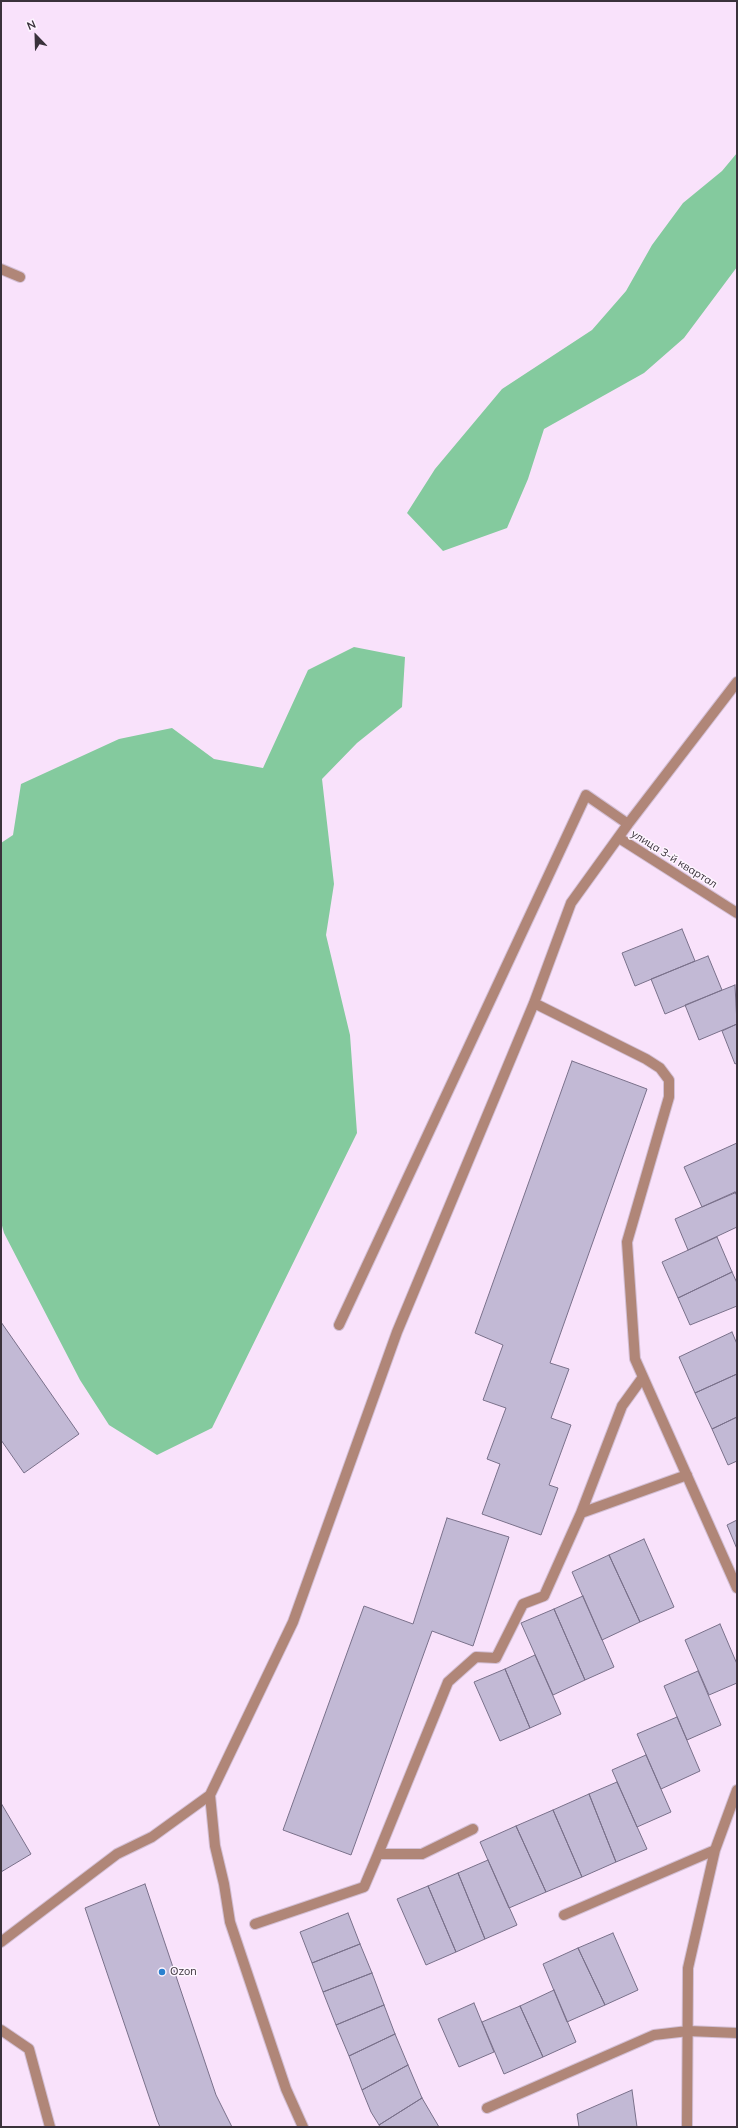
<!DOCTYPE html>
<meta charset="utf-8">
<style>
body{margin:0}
#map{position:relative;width:738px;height:2128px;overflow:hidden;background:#f9e2fb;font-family:Mulish,sans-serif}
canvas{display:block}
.frame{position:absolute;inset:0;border:2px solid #3a323b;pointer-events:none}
.north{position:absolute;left:16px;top:16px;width:40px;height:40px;-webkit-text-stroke:3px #fef5ff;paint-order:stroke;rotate:337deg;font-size:11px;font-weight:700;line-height:16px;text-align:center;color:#3a323b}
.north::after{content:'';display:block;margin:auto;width:14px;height:18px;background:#3a323b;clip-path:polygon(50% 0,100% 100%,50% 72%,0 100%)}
</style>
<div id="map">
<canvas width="738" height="2128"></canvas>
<div class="frame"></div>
<div class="north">N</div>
</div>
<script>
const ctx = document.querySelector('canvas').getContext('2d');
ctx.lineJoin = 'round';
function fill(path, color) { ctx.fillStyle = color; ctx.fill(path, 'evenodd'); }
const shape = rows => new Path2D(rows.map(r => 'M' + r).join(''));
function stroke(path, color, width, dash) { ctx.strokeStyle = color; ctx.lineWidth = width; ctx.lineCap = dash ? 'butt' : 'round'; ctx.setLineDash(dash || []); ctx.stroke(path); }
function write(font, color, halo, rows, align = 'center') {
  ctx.font = font + ' Mulish,sans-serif'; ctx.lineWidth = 3; ctx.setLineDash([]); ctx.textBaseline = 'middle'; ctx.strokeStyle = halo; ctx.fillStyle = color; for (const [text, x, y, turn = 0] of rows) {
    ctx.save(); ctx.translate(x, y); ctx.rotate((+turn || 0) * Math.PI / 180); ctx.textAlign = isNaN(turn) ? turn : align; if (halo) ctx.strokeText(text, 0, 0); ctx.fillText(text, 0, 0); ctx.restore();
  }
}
fill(shape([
 [737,153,737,267,684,338,644,373,544,429,528,479,507,528,443,551,407,513,435,469,502,389,592,330,626,291,652,245,683,203,722,171],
 [354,647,405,657,402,707,357,743,322,779,334,884,326,935,350,1035,357,1133,212,1428,157,1455,109,1425,80,1380,4,1233,1,1222,1,843,13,835,21,784,119,739,172,728,214,759,263,768,308,670]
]), '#84ca9e');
const building = shape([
 [682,929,695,961,635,986,622,953,682,929],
 [708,956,722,990,665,1014,651,979,708,956],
 [735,985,737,1024,699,1040,685,1005,735,985],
 [737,1024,737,1063,735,1064,722,1031,737,1024],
 [572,1061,647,1089,550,1363,569,1369,551,1418,571,1425,549,1485,558,1488,541,1535,482,1514,500,1464,487,1459,506,1408,483,1400,503,1345,475,1333,572,1061],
 [737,1143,737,1192,702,1207,684,1167,737,1143],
 [735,1192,737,1196,737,1227,688,1250,675,1219,735,1192],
 [717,1237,732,1272,678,1298,662,1262,717,1237],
 [732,1272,737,1283,737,1306,690,1325,678,1298,732,1272],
 [1,1322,79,1434,24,1473,1,1440,1,1322],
 [732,1332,737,1344,737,1374,695,1393,679,1357,732,1332],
 [737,1374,737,1417,712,1429,695,1393,737,1374],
 [737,1417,737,1461,728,1465,712,1429,737,1417],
 [447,1518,509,1537,473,1646,432,1631,351,1855,283,1830,364,1606,413,1624,447,1518],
 [737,1520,737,1549,727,1525,737,1520],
 [644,1539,674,1607,640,1622,609,1555,644,1539],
 [609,1555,640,1622,602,1640,572,1572,609,1555],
 [583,1596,614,1667,585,1680,554,1609,583,1596],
 [554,1609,585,1680,553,1695,521,1623,554,1609],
 [720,1624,737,1664,737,1683,709,1695,685,1640,720,1624],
 [535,1655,561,1714,530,1728,505,1669,535,1655],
 [505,1669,530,1728,500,1741,474,1682,505,1669],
 [698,1671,721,1725,687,1740,664,1686,698,1671],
 [677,1717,700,1771,661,1789,637,1734,677,1717],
 [646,1755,671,1812,637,1827,612,1770,646,1755],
 [617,1782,647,1849,616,1862,589,1794,617,1782],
 [589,1794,616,1862,582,1877,553,1810,589,1794],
 [1,1803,31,1854,1,1872,1,1803],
 [553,1810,582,1877,546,1892,516,1826,553,1810],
 [516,1826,546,1892,509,1908,480,1842,516,1826],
 [488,1860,517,1925,485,1939,458,1873,488,1860],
 [458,1873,485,1939,456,1952,428,1886,458,1873],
 [145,1884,216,2095,232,2127,160,2127,157,2120,85,1908,145,1884],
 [428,1886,456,1952,426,1965,397,1899,428,1886],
 [348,1913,360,1944,312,1963,300,1932,348,1913],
 [613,1933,638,1990,605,2005,578,1948,613,1933],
 [360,1944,372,1973,323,1992,312,1963,360,1944],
 [578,1948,605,2005,567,2022,543,1964,578,1948],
 [372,1973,384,2005,336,2025,323,1992,372,1973],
 [554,1990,576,2042,543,2057,520,2006,554,1990],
 [474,2003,494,2052,459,2067,438,2019,474,2003],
 [384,2005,395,2034,349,2056,336,2025,384,2005],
 [520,2006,543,2057,504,2074,482,2022,520,2006],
 [395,2034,408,2065,362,2090,349,2056,395,2034],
 [408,2065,422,2098,379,2125,371,2112,362,2090,408,2065],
 [632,2090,637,2127,579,2127,577,2114,632,2090],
 [422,2098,439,2127,380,2127,379,2125,422,2098]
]);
fill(building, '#c2b9d5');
stroke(building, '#79708a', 1);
const minor = shape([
 [1,269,20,277],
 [619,838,737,913],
 [534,1003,646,1059,660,1068,669,1080,669,1097,627,1242,635,1359,737,1588],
 [339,1325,586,795,628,824],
 [581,1513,687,1475],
 [473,1829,422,1854,378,1854,448,1682,476,1657,496,1658,523,1604,544,1596,581,1513,622,1406,643,1377],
 [564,1915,715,1850],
 [255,1924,364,1887,378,1854],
 [1,1942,117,1854,152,1837,210,1795],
 [1,2030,29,2049,50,2127],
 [487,2108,654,2035,688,2031,737,2033],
 [303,2127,286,2089,230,1922,224,1884,215,1846,210,1795,293,1622,397,1332,534,1003,571,903,628,824,737,682],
 [687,2127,688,1968,715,1850,737,1790]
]);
stroke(minor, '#d3bfd5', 12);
stroke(minor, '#b08678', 10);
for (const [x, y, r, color] of [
 [162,1972,4,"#2b81cf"]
]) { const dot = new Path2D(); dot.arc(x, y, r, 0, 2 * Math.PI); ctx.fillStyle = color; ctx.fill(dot); stroke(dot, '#fef5ff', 1.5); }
write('11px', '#3a323b', '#fef5ff', [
 ["улица 3-й квартал",674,859,32]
]);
write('11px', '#3a323b', '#fef5ff', [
 ["Ozon",170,1972]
], 'left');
</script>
